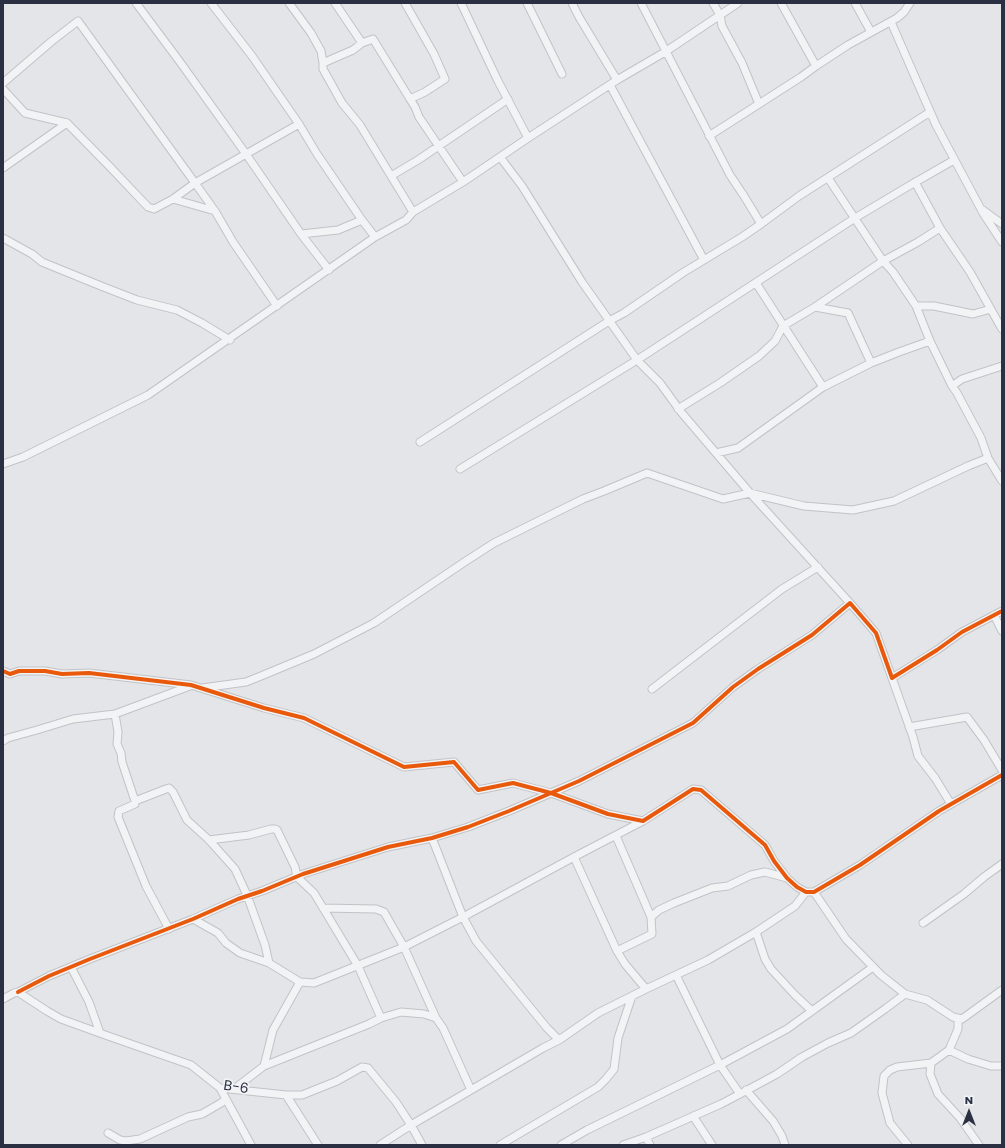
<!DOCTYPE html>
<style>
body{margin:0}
#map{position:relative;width:1005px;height:1148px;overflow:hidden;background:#e3e5e8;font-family:Poppins,sans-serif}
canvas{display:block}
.frame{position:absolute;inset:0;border:4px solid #2a3041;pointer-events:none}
.north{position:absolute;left:949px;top:1092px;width:40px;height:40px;-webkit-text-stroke:3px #f1f3f7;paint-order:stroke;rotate:0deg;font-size:11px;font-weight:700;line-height:16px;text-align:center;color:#2a3041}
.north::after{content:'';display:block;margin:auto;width:14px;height:18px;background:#2a3041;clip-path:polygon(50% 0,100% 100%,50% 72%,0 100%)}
</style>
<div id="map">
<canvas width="1005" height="1148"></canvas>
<div class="frame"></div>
<div class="north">N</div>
</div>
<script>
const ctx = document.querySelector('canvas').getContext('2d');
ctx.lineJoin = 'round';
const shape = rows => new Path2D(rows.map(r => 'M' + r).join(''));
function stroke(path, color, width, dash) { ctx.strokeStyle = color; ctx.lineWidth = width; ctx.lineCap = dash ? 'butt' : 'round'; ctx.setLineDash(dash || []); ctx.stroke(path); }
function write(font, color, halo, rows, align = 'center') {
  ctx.font = font + ' Poppins,sans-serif'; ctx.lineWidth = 3.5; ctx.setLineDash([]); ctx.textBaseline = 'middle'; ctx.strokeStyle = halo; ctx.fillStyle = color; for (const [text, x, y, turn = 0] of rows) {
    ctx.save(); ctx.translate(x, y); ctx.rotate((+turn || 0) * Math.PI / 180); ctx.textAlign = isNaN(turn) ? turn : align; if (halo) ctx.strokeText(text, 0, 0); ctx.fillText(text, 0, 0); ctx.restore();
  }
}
const street = shape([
 [136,3,180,62,246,154,301,234,338,230,362,220],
 [211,3,252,56,299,124,317,154,362,220,375,237],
 [289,3,311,33,321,51,323,63,323,69,342,103,360,125,413,212],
 [335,3,362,43],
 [405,3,434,54,445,79,425,92,410,99,415,107,419,117,463,182],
 [461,3,498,81,528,138],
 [527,3,562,74],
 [572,3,579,17,617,80],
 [641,3,730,175,744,196,761,224,799,196,930,112],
 [713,3,720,15,722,26,742,63,759,104],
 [855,3,871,32],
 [891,22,936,125,983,213,1002,242],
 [323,63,353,50,362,43,373,39,410,99],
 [816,66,848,45,897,18,904,12,910,3],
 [3,83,52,41,78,21,195,183,299,124],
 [610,85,704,260],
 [3,89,25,113,67,123,112,169,148,207,154,209,173,199,195,183,215,211,233,242,277,306],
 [709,136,801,77,816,66,781,3],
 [500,157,522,186,582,282,637,360,660,383,681,412,750,493,850,603],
 [3,168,67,123],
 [391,176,418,160,508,99],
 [915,182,940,228,970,272,1002,329],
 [173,199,215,211],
 [983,210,1002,224],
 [301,234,329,270],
 [3,238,32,254,42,262,101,286,137,300,177,310,202,323,230,340],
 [756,283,823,387],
 [916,306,934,306,973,314,991,309],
 [815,307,883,261,918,242,940,228],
 [930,341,952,386,957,393,981,438,988,458,1002,481],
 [952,386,962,379,1002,366],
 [678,409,720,383,759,356,775,341,783,326,815,307,848,313,871,363,899,352,930,341,916,306,893,272,883,261,828,178],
 [420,442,609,321,624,313,684,272,742,237,761,224],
 [716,453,738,448,823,387,871,363],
 [3,464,23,457,148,395,375,237,406,220,413,212,463,182,528,138,617,80,665,52,738,3],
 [460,469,637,360,855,218,907,187,954,160],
 [994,615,1002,631],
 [3,671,10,674,19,671,45,671,62,674,89,673,191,685,264,708,304,718,404,767,454,762,478,790,513,783,551,793,608,814,643,821,693,789,701,790,765,845,774,861,787,878,797,887,806,892,814,892,860,865,939,811,1002,775],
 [892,678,913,737,918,756,935,778,951,804],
 [202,688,246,682,261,676,314,654,374,623,466,561,494,543,583,499,604,491,647,473,723,499,750,493,804,506,853,510,894,501,968,466,988,458],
 [652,689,782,589,818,567],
 [115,714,118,732,117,744,121,753,122,762,135,801,135,804,119,811,118,817,146,886,169,929],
 [909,727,967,717,984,740,1002,770],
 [3,741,8,738,37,730,73,719,115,714,190,686],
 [135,801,166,789,169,788,173,792,187,820,209,840,235,869,247,895,265,945,269,963],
 [616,836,651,917],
 [432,838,463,917,476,941,547,1028,559,1040],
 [209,840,249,835,271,829,275,829,277,830,295,867,297,877,314,893,358,966,381,1018],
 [574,857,617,951,625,964,646,989,708,960,756,932,795,906,806,892],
 [814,892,846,939,881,975,905,994,927,1000,953,1017,962,1019,1002,990],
 [323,908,376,909,384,912,404,947,436,1018],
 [193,919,218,933,226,943,240,953,269,963,300,982,314,983,404,947,463,917,574,857,643,821],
 [923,923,964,894,984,877,1002,864],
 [756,932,765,959,771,969,795,995,812,1011],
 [617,951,652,934,651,917,659,910,674,903,712,888,728,886,751,875,765,872,787,878],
 [71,967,89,1002,100,1033],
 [676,975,720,1065,740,1094],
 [18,992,49,976,90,959,193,919,238,899,262,891,303,874,388,847,432,838,468,827,509,811,579,781,693,723,733,687,758,669,812,635,850,603,876,633,892,678,937,650,962,632,1002,611],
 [3,999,14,993,18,992,47,1011,61,1019,108,1036,191,1065,220,1088,286,1095,302,1095,337,1081,362,1067,368,1068,396,1102,411,1125,422,1145],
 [949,1050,968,1059,991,1066,1002,1066],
 [931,1063,930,1074,938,1094,960,1118,979,1145],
 [264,1066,369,1024,381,1018,401,1012,424,1014,436,1018,443,1028,471,1090],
 [220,1088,251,1145],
 [234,1089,264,1066,273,1030,300,982],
 [746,1090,773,1121,782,1136,785,1145],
 [286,1095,318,1145],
 [693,1116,712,1145],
 [108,1133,120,1140,126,1141,140,1139,188,1117,202,1114,221,1103,226,1099],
 [646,1137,650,1145],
 [380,1145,411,1125,543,1048,559,1040,598,1013,646,989],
 [500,1145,598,1087,606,1079,614,1069,618,1038,632,996],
 [561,1145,587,1130,720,1065,787,1029,873,967],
 [623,1145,646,1137,721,1104,740,1094,777,1074,802,1057,828,1043,851,1033,885,1009,905,994],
 [908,1145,890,1123,882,1093,884,1076,890,1070,897,1067,931,1063,949,1050,958,1029,958,1018]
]);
stroke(street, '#c1c3c6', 9);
stroke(street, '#f2f3f5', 7);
stroke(shape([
 [3,671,10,674,19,671,45,671,62,674,89,673,191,685,264,708,304,718,404,767,454,762,478,790,513,783,551,793,608,814,643,821,693,789,701,790,765,845,774,861,787,878,797,887,806,892,814,892,860,865,939,811,1002,775],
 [18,992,49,976,90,959,193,919,238,899,262,891,303,874,388,847,432,838,468,827,509,811,579,781,693,723,733,687,758,669,812,635,850,603,876,633,892,678,937,650,962,632,1002,611]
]), '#e8590c', 4);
write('14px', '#2a3041', '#f1f3f7', [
 ["B-6",236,1088,9]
]);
</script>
